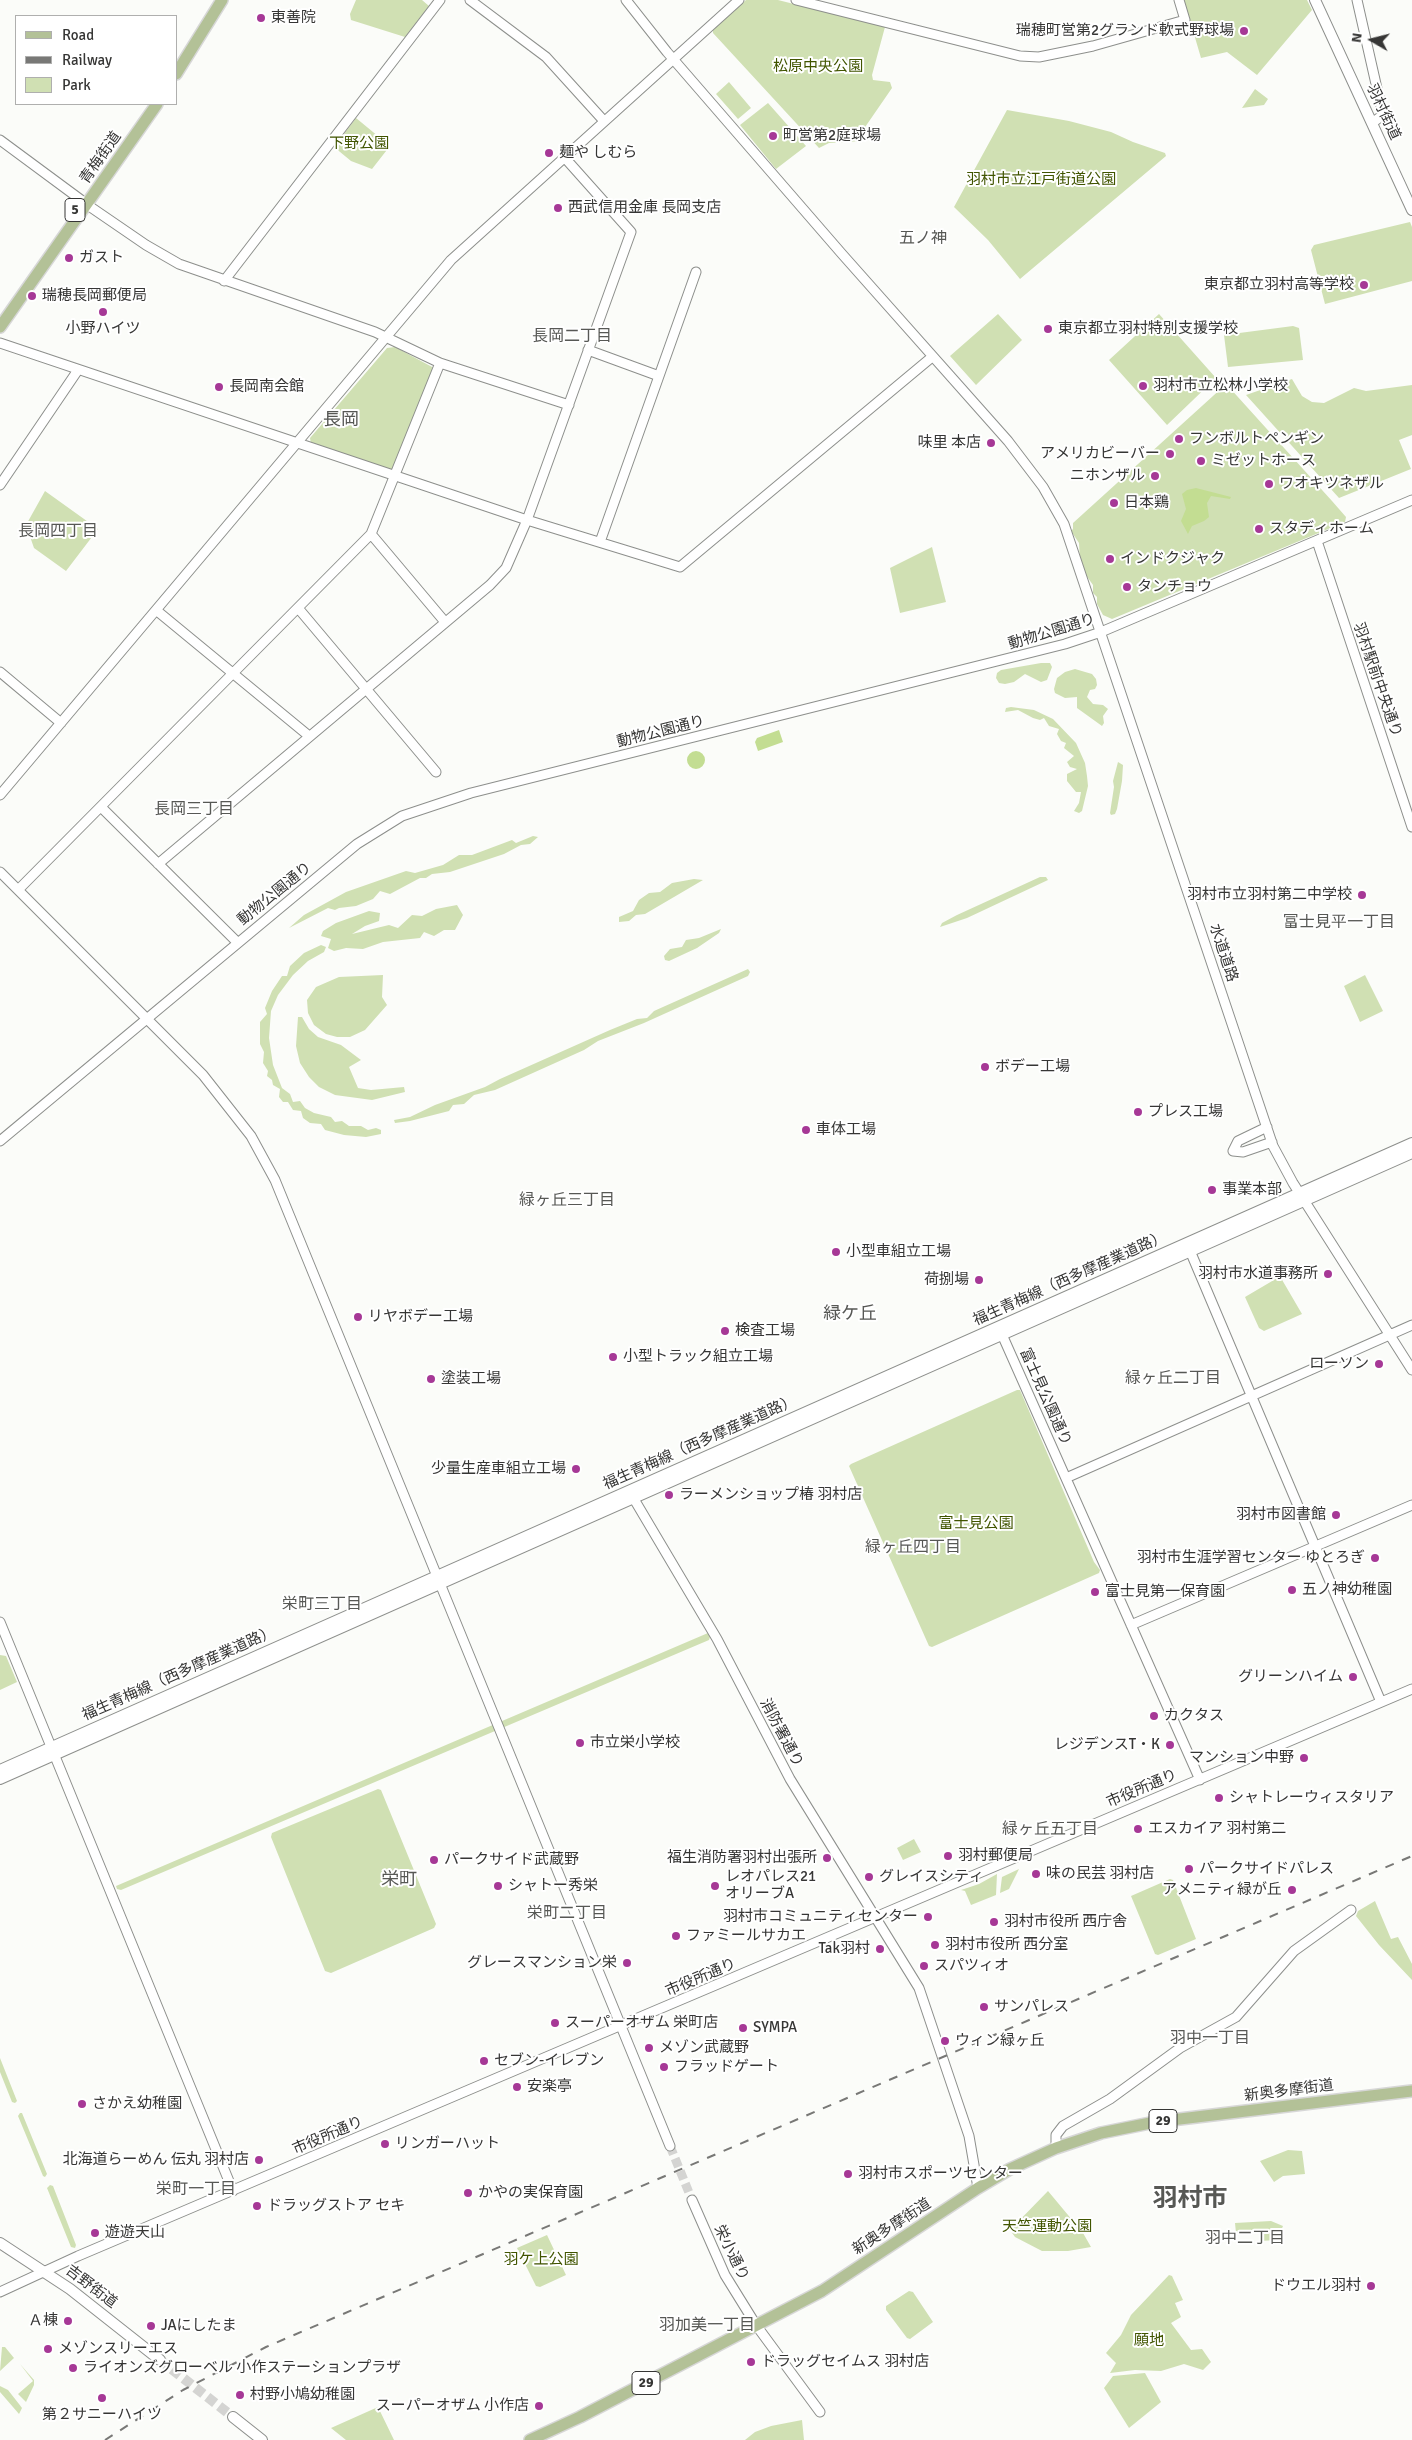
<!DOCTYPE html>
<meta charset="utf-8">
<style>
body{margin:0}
#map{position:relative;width:1412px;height:2440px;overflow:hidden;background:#fbfcf9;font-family:Signika,sans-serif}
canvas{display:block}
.legend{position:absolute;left:15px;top:15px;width:162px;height:90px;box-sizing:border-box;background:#fff;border:1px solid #afafae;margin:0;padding:6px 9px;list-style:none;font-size:15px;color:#363635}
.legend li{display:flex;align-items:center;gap:10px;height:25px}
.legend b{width:25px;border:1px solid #afafae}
.north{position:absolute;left:1347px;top:15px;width:50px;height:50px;-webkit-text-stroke:4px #fff;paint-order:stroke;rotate:278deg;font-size:14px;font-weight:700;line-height:20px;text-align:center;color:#363635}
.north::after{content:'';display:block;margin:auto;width:18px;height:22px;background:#363635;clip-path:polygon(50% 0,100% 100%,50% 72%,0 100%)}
</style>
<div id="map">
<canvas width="1412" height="2440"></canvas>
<ul class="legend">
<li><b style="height:6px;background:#b3c197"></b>Road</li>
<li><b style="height:6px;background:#787876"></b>Railway</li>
<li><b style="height:14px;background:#d0e0b3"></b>Park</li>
</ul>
<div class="north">N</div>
</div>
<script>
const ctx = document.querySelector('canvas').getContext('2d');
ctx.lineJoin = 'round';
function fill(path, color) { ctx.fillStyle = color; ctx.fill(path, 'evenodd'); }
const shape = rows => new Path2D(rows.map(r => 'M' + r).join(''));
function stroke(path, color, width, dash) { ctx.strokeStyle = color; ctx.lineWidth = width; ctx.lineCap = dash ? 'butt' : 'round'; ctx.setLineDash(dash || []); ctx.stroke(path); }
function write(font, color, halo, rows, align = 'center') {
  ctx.font = font + ' Signika,"Noto Sans JP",sans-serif'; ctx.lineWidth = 4; ctx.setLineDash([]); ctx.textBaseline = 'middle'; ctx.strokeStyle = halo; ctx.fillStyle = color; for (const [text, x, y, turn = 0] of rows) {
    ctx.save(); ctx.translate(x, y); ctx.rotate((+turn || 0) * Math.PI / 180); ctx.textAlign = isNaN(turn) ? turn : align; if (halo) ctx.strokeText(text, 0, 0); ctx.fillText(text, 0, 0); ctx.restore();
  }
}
fill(shape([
 [356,0,422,0,429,6,405,37,351,20,350,14],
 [746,0,778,0,885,27,872,75,873,80,890,82,892,88,861,133,861,141,829,143,819,148,713,33,713,30],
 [1184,0,1307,0,1312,10,1257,75,1227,52,1201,58],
 [729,82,751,108,738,119,716,94],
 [1255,89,1268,99,1264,105,1242,108],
 [768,103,806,146,776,169,740,125],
 [1007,110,1069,121,1111,132,1133,142,1165,153,1166,156,1020,279,988,240,954,207],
 [356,118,390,146,372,169,351,161,334,147],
 [1410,222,1412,227,1412,281,1325,304,1311,250,1314,245],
 [998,314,1022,340,976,385,950,356],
 [1159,314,1216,378,1167,425,1109,360],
 [1293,326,1299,328,1303,360,1228,367,1224,335],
 [395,347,434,368,393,468,389,471,311,444,310,438,387,348],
 [1292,379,1302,396,1312,402,1324,403,1354,388,1366,391,1412,385,1412,435,1399,440,1411,469,1339,498,1246,395],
 [1224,386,1228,386,1332,501,1346,517,1345,522,1112,619,1103,615,1097,604,1097,597,1093,593,1093,585,1083,571,1080,560,1079,543,1071,531,1073,529,1073,523],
 [45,491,98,529,66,571,34,548,26,525],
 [932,547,946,602,900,613,890,568],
 [1041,663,1050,663,1052,667,1047,680,1041,682,1025,674,1014,682,1005,684,999,683,996,678,997,673,1001,670],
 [1075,669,1092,674,1096,679,1097,685,1095,689,1090,690,1087,697,1093,704,1103,705,1108,709,1103,716,1104,723,1102,726,1077,708,1077,697,1065,698,1055,693,1054,689,1057,678,1065,672],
 [1011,707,1034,710,1053,719,1076,743,1085,763,1087,776,1088,786,1082,811,1079,813,1074,811,1079,803,1081,792,1076,792,1067,781,1067,774,1077,769,1070,767,1067,762,1074,756,1064,748,1066,743,1061,741,1057,734,1059,729,1049,726,1044,718,1040,720,1033,718,1018,710,1005,712,1006,708],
 [1118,762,1123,765,1122,781,1117,809,1115,814,1111,815,1110,813,1114,787,1113,781],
 [533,836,538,837,530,844,521,845,504,854,450,872,432,874,426,878,420,878,390,894,380,891,373,899,356,906,339,908,335,910,328,908,289,928,304,915,346,892,406,871,415,873,443,865,459,855,472,855,512,840,516,843],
 [1040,877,1046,877,1048,880,967,918,940,927,942,923,957,915],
 [694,879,703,880,645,914,636,915,629,921,619,922,619,917,633,911,639,900,649,893,660,892,672,883],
 [457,905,463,915,455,930,444,930,434,936,424,932,420,938,383,942,363,949,346,948,334,951,328,948,331,939,321,936,323,931,336,923,369,911,380,913,379,921,365,926,352,934,389,925,398,928,412,915,422,916,436,909],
 [721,929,719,933,697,948,669,961,665,960,664,956,670,949,682,947,686,940,699,938],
 [321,945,326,947,324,952,308,961,293,975,278,995,271,1011,269,1038,273,1065,282,1088,290,1094,293,1102,300,1101,305,1108,314,1113,331,1117,335,1122,342,1121,349,1126,361,1126,368,1130,376,1128,381,1130,381,1134,366,1137,344,1135,325,1130,321,1124,310,1123,303,1118,301,1111,293,1110,288,1102,283,1102,279,1097,280,1089,273,1085,272,1080,267,1076,268,1071,263,1063,264,1052,260,1044,260,1022,267,1014,265,1008,272,991,282,976,287,976,290,966,304,953],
 [748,969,750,972,748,976,644,1023,598,1041,584,1050,495,1090,474,1095,464,1104,453,1105,449,1111,410,1121,395,1123,394,1120,410,1117,435,1105,485,1087,500,1079,610,1030,637,1019,647,1018,654,1011],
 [383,975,382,997,387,1005,365,1030,350,1037,337,1037,326,1034,314,1025,308,1013,307,1000,316,987,339,977],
 [1365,975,1383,1011,1360,1022,1344,986],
 [298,1017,302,1017,309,1029,318,1037,341,1045,361,1060,349,1067,358,1088,371,1090,404,1087,405,1092,372,1100,335,1095,319,1087,309,1077,300,1063,296,1046],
 [1279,1277,1281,1278,1302,1314,1264,1331,1259,1328,1245,1297],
 [1017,1390,1020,1390,1094,1562,1100,1570,1099,1573,932,1647,929,1646,849,1466,851,1464],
 [708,1633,710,1637,709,1640,121,1890,117,1889,116,1886],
 [0,1655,6,1656,17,1682,0,1690],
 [378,1789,381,1790,436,1924,434,1928,331,1973,325,1971,271,1837,272,1833],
 [914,1839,921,1852,903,1860,897,1848],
 [1019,1869,1009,1889,1000,1893,1002,1877],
 [997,1874,996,1895,971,1905,965,1891,961,1890,979,1884],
 [1170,1879,1173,1880,1196,1939,1158,1955,1155,1954,1131,1896],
 [1375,1901,1391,1939,1398,1937,1412,1964,1412,1980,1379,1945,1356,1916,1358,1911],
 [0,2058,17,2101,15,2103,12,2102,0,2072],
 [20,2113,22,2113,47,2174,45,2177,43,2176,18,2116],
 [1288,2150,1302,2151,1305,2174,1283,2176,1274,2182,1260,2161],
 [50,2185,53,2186,76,2245,75,2248,71,2247,47,2188],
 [1048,2191,1083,2233,1091,2247,1068,2251,1042,2251,1015,2237,1010,2230],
 [1271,2221,1283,2226,1277,2240,1260,2241,1259,2231,1236,2233,1235,2223],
 [547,2235,566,2275,540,2287,536,2286,517,2248],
 [1169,2275,1172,2276,1183,2300,1175,2303,1181,2317,1171,2323,1191,2350,1202,2349,1211,2362,1203,2370,1184,2364,1161,2371,1135,2370,1110,2373,1116,2363,1106,2353,1121,2335,1131,2315],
 [909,2291,913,2292,933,2322,910,2339,907,2338,886,2310,886,2306],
 [2,2347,5,2347,14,2358,0,2371],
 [20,2364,34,2380,34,2385,26,2402,18,2394,33,2381],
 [1145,2373,1161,2402,1129,2428,1104,2388,1113,2376],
 [0,2386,8,2390,19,2404,22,2408,19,2414,0,2392],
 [378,2407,394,2440,346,2440,331,2428],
 [802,2420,804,2440,745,2440,755,2432,771,2426]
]), '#d0e0b3');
fill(shape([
 [1196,488,1231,497,1230,499,1211,496,1207,503,1209,517,1204,521,1192,526,1188,534,1181,521,1186,509,1182,494,1187,490],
 [779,730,783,742,758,751,755,742,757,738],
 '687 760a9 9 0 1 1 18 0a9 9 0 1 1-18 0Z'
]), '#c3dd92');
stroke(shape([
 [670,2146,692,2200]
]), '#d4d4d2', 9, [9, 4.5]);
stroke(shape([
 [160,2360,233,2417]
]), '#d4d4d2', 10, [10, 5]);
const tertiary = shape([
 [470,0,546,57,604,121],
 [626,0,667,52,842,254,1008,441,1043,487,1064,524,1273,1146,1293,1183,1412,1370],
 [796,0,1020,56,1039,57,1093,46,1185,20,1179,0],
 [1357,0,1383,115,1372,123],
 [0,140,92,208,146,245,179,264,375,332,440,363,569,405],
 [224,281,440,0],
 [0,343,527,520,680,567,932,357],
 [588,350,659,376],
 [0,485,78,370],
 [371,534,445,622],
 [1317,541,1412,827],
 [600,542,696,272],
 [298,608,436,772],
 [156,610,309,736],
 [0,672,61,723],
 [0,795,451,260,739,0],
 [101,807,237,942],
 [158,864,490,585,506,568,527,520,631,232,565,158],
 [0,872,203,1075,251,1136,275,1180,670,2146],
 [18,890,371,534,440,363],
 [1267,1127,1238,1141,1233,1151,1243,1152,1272,1142],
 [0,1141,357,844,402,816,471,793,1065,644,1101,632,1412,500],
 [1188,1246,1381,1702],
 [1000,1330,1200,1780],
 [1066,1478,1412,1325],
 [631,1494,717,1639,790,1779,919,1988,969,2136,978,2188],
 [0,1622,233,2191],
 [1131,1625,1412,1505],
 [1056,2148,1056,2135,1063,2126,1110,2099,1180,2048,1236,2017,1294,1951,1351,1910],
 [692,2200,725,2275,756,2325,820,2412],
 [0,2292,78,2256,1412,1689]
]);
const secondary = shape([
 [1315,0,1412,210],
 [0,1770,1412,1143],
 [0,1779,1412,1153],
 [0,2243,70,2289,160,2360],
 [233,2417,262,2440]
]);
const primary = shape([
 [176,74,222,0],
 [0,327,157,104],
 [530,2440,580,2417,822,2291,978,2188,1010,2169,1056,2148,1101,2133,1155,2122,1412,2091]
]);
stroke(tertiary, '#8d8f8c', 11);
stroke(secondary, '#8d8f8c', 12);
stroke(primary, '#d7d7d7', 14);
stroke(tertiary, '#fff', 9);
stroke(secondary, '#fff', 10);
stroke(primary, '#b3c197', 11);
stroke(shape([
 [105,2440,183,2390,266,2347,1412,1856]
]), '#787876', 2, [9, 9]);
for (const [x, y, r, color] of [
 [261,18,5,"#a63896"],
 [1244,31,5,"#a63896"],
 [773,136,5,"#a63896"],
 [549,153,5,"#a63896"],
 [558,208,5,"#a63896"],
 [69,258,5,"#a63896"],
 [1364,285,5,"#a63896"],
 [32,296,5,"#a63896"],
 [103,312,5,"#a63896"],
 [1048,329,5,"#a63896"],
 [1143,386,5,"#a63896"],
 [219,387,5,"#a63896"],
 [1179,439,5,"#a63896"],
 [991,443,5,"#a63896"],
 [1170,454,5,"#a63896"],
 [1201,461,5,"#a63896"],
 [1155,476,5,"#a63896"],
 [1269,484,5,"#a63896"],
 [1114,503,5,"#a63896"],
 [1259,529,5,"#a63896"],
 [1110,559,5,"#a63896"],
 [1127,587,5,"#a63896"],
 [1362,895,5,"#a63896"],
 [985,1067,5,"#a63896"],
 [1138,1112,5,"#a63896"],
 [806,1130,5,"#a63896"],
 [1212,1190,5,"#a63896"],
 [836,1252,5,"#a63896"],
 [1328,1274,5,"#a63896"],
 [979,1280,5,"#a63896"],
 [358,1317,5,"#a63896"],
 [725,1331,5,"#a63896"],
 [613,1357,5,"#a63896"],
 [1379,1364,5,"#a63896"],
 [431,1379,5,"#a63896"],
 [576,1469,5,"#a63896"],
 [669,1495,5,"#a63896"],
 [1336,1515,5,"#a63896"],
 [1375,1558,5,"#a63896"],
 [1292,1590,5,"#a63896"],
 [1095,1592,5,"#a63896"],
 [1353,1677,5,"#a63896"],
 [1154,1716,5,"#a63896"],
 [580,1743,5,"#a63896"],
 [1170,1745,5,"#a63896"],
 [1304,1758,5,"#a63896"],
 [1219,1798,5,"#a63896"],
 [1138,1829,5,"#a63896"],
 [948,1856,5,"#a63896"],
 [827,1858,5,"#a63896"],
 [434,1860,5,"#a63896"],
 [1189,1869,5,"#a63896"],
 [1036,1874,5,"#a63896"],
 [869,1877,5,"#a63896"],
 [498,1886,5,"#a63896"],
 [715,1886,5,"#a63896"],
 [1292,1890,5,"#a63896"],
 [928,1917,5,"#a63896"],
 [994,1922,5,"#a63896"],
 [676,1936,5,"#a63896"],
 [935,1945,5,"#a63896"],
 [880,1949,5,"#a63896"],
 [627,1963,5,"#a63896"],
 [924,1966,5,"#a63896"],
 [984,2007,5,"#a63896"],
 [555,2023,5,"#a63896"],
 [743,2028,5,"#a63896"],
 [945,2041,5,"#a63896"],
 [649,2048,5,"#a63896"],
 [484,2061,5,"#a63896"],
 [664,2067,5,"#a63896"],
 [517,2087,5,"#a63896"],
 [82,2104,5,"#a63896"],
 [385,2144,5,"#a63896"],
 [259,2160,5,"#a63896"],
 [848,2174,5,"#a63896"],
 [468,2193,5,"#a63896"],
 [257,2206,5,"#a63896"],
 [95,2233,5,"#a63896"],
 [1371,2286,5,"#a63896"],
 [68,2321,5,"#a63896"],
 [151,2326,5,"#a63896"],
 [48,2349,5,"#a63896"],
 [751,2362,5,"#a63896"],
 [73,2368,5,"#a63896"],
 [240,2395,5,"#a63896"],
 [102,2398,5,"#a63896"],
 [539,2406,5,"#a63896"]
]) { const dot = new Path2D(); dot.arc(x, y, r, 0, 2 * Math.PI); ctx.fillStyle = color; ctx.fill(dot); stroke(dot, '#fff', 2); }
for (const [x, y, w] of [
 [75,210,20],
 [1163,2121,28],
 [646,2383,28]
]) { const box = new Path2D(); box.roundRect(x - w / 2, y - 11.5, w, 23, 4); ctx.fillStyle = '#fff'; ctx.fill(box); stroke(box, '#363635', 1); }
write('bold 14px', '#363635', null, [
 ["5",75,210],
 ["29",1163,2121],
 ["29",646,2383]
]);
write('15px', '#363635', '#fff', [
 ["東善院",271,18],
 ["瑞穂町営第2グランド軟式野球場",1234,31,"right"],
 ["町営第2庭球場",783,136],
 ["麺や しむら",559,153],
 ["西武信用金庫 長岡支店",568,208],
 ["ガスト",79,258],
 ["東京都立羽村高等学校",1354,285,"right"],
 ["瑞穂長岡郵便局",42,296],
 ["小野ハイツ",103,329,"center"],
 ["東京都立羽村特別支援学校",1058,329],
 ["羽村市立松林小学校",1153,386],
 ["長岡南会館",229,387],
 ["フンボルトペンギン",1189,439],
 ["味里 本店",981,443,"right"],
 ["アメリカビーバー",1160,454,"right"],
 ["ミゼットホース",1211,461],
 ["ニホンザル",1145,476,"right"],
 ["ワオキツネザル",1279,484],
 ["日本鶏",1124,503],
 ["スタディホーム",1269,529],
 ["インドクジャク",1120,559],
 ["タンチョウ",1137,587],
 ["羽村市立羽村第二中学校",1352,895,"right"],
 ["ボデー工場",995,1067],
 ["プレス工場",1148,1112],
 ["車体工場",816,1130],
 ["事業本部",1222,1190],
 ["小型車組立工場",846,1252],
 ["羽村市水道事務所",1318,1274,"right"],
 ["荷捌場",969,1280,"right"],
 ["リヤボデー工場",368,1317],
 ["検査工場",735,1331],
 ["小型トラック組立工場",623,1357],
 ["ローソン",1369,1364,"right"],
 ["塗装工場",441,1379],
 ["少量生産車組立工場",566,1469,"right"],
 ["ラーメンショップ椿 羽村店",679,1495],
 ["羽村市図書館",1326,1515,"right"],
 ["羽村市生涯学習センター ゆとろぎ",1365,1558,"right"],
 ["五ノ神幼稚園",1302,1590],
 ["富士見第一保育園",1105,1592],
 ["グリーンハイム",1343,1677,"right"],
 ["カクタス",1164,1716],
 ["市立栄小学校",590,1743],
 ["レジデンスT・K",1160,1745,"right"],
 ["マンション中野",1294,1758,"right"],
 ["シャトレーウィスタリア",1229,1798],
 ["エスカイア 羽村第二",1148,1829],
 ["羽村郵便局",958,1856],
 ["福生消防署羽村出張所",817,1858,"right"],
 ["パークサイド武蔵野",444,1860],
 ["パークサイドパレス",1199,1869],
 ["味の民芸 羽村店",1046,1874],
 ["レオパレス21",725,1877],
 ["オリーブA",725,1894],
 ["グレイスシティ",879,1877],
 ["シャトー秀栄",508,1886],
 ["アメニティ緑が丘",1282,1890,"right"],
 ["羽村市コミュニティセンター",918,1917,"right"],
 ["羽村市役所 西庁舎",1004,1922],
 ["ファミールサカエ",686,1936],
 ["羽村市役所 西分室",945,1945],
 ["Tak羽村",870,1949,"right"],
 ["グレースマンション栄",617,1963,"right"],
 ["スパツィオ",934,1966],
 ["サンパレス",994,2007],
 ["スーパーオザム 栄町店",565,2023],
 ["SYMPA",753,2028],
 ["ウィン緑ヶ丘",955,2041],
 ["メゾン武蔵野",659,2048],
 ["セブン-イレブン",494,2061],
 ["フラッドゲート",674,2067],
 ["安楽亭",527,2087],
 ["さかえ幼稚園",92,2104],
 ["リンガーハット",395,2144],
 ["北海道らーめん 伝丸 羽村店",249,2160,"right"],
 ["羽村市スポーツセンター",858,2174],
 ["かやの実保育園",478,2193],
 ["ドラッグストア セキ",267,2206],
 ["遊遊天山",105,2233],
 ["ドウエル羽村",1361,2286,"right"],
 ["Ａ棟",58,2321,"right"],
 ["JAにしたま",161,2326],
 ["メゾンスリーエス",58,2349],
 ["ドラッグセイムス 羽村店",761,2362],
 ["ライオンズグローベル 小作ステーションプラザ",83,2368],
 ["村野小鳩幼稚園",250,2395],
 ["スーパーオザム 小作店",529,2406,"right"],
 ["第２サニーハイツ",102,2415,"center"]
], 'left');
write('15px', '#415500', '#fff', [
 ["松原中央公園",818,67],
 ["下野公園",359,144],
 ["羽村市立江戸街道公園",1041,180],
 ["富士見公園",976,1524],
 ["天竺運動公園",1047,2227],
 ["羽ケ上公園",541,2260],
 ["願地",1149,2341]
]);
write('15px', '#363635', '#fff', [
 ["羽村街道",1383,112,65],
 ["青梅街道",101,158,-55],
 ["動物公園通り",1052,632,-17],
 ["羽村駅前中央通り",1377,680,71],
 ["動物公園通り",661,732,-14],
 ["動物公園通り",275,894,-39],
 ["水道道路",1223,953,72],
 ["福生青梅線（西多摩産業道路）",1070,1279,-24],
 ["富士見公園通り",1045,1397,66],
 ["福生青梅線（西多摩産業道路）",700,1443,-24],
 ["福生青梅線（西多摩産業道路）",179,1674,-24],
 ["消防署通り",781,1733,62],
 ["市役所通り",1142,1789,-23],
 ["市役所通り",701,1978,-23],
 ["新奥多摩街道",1289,2091,-7],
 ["市役所通り",328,2136,-23],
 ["新奥多摩街道",892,2227,-33],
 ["栄小通り",731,2253,64],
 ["吉野街道",91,2287,37]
]);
write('16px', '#575855', '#fff', [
 ["五ノ神",923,239],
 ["長岡二丁目",572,337],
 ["長岡四丁目",58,532],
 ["長岡三丁目",194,810],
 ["富士見平一丁目",1339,923],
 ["緑ヶ丘三丁目",567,1201],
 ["緑ヶ丘二丁目",1173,1379],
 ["緑ヶ丘四丁目",913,1548],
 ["栄町三丁目",322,1605],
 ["緑ヶ丘五丁目",1050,1830],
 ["栄町二丁目",567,1914],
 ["羽中一丁目",1210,2039],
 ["栄町一丁目",196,2190],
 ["羽中二丁目",1245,2239],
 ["羽加美一丁目",707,2326]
]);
write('18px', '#575855', '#fff', [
 ["長岡",341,420],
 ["緑ケ丘",850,1314],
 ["栄町",399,1880]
]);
write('bold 25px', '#575855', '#fff', [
 ["羽村市",1190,2199]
]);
</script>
